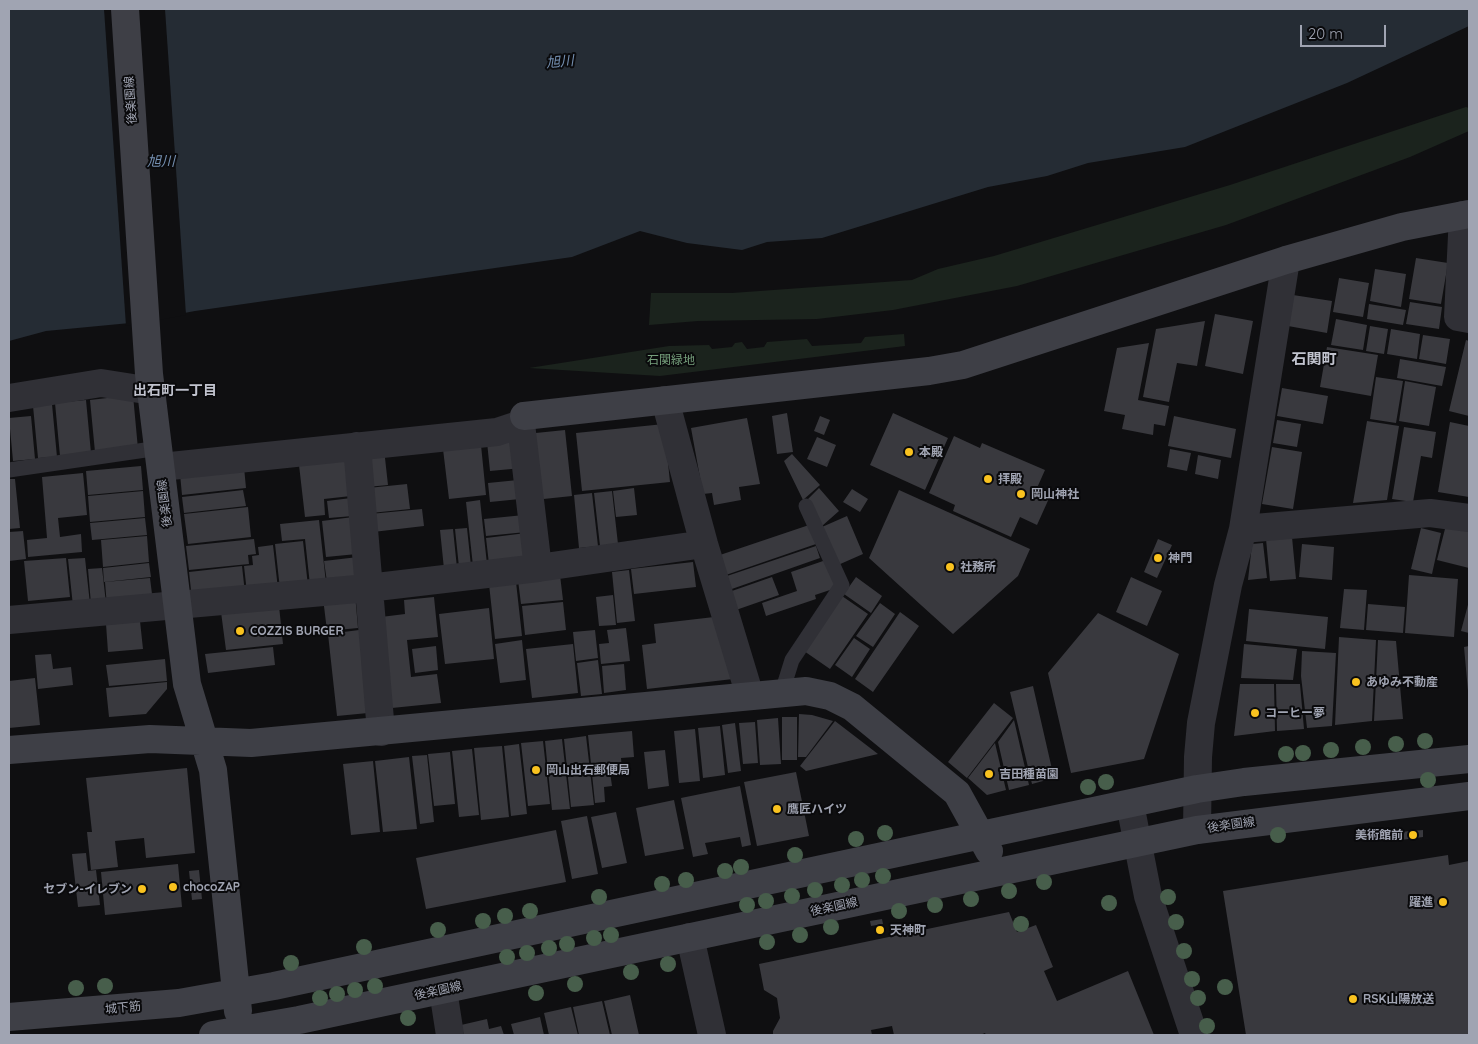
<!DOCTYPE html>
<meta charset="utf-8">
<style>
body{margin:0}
#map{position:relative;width:1478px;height:1044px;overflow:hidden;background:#0f0f11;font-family:Quicksand,sans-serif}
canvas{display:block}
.frame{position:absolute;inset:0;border:10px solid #a0a4b2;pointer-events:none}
.scale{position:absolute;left:1300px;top:25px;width:86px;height:22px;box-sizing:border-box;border:2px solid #a0a4b2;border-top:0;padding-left:6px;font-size:15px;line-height:18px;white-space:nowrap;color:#a0a4b2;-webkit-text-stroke:4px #0a0a0c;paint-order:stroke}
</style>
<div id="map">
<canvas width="1478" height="1044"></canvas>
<div class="frame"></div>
<div class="scale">20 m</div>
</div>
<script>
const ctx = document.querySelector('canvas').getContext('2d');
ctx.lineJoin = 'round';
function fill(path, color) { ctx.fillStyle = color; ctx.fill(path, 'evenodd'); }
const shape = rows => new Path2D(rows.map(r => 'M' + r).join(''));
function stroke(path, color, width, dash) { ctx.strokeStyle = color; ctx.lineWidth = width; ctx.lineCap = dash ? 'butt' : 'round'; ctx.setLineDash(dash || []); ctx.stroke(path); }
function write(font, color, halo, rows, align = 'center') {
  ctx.font = font + ' Quicksand,"Noto Sans JP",sans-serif'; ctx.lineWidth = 4; ctx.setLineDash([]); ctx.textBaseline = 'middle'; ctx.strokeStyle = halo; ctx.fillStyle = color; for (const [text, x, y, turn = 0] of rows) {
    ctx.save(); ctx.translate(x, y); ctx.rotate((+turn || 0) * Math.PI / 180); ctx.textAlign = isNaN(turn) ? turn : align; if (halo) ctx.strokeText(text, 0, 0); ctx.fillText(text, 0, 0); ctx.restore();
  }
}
fill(shape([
 [1466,107,1469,108,1469,131,1410,157,1226,225,1017,286,893,310,817,319,698,321,649,325,651,293,732,293,912,280,938,269,994,256,1230,185],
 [904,334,905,346,660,376,529,368,669,346,709,345,712,349,732,347,735,343,742,342,747,349,764,347,767,342,807,339,812,346,861,343,865,337]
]), '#1b231d');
fill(shape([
 [9,9,1469,9,1469,26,1347,83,1185,147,1088,163,1047,176,988,187,822,238,767,242,742,250,687,243,640,231,572,257,195,311,130,323,46,331,9,341]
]), '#252c34');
fill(shape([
 [104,9,165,9,186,315,126,326]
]), '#0f0f11');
fill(shape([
 [1416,258,1448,263,1441,304,1409,299],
 [1375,269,1406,274,1401,307,1370,301],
 [1339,278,1369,283,1363,317,1333,312],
 [1293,295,1332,301,1327,333,1288,326],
 [1410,302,1442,307,1439,329,1406,324],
 [1369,304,1406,310,1403,325,1367,319],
 [1215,314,1253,321,1243,374,1205,366],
 [1336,319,1367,325,1363,350,1331,345],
 [1205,321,1197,366,1177,363,1169,402,1143,397,1156,329],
 [1370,326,1388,329,1384,354,1366,351],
 [1391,329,1420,334,1417,359,1387,354],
 [1423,335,1450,339,1446,364,1419,359],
 [1466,340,1469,341,1469,416,1449,411],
 [1149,343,1138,400,1169,406,1165,426,1154,424,1153,435,1122,429,1125,415,1104,411,1117,348],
 [1327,347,1378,355,1371,396,1320,387],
 [1400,359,1446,367,1442,386,1397,378],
 [1376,377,1403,381,1396,423,1370,419],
 [1405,381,1436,387,1429,426,1399,421],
 [1282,388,1328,396,1323,424,1277,416],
 [133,395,138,449,95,452,90,400],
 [86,400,91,453,60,456,55,403],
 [52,404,57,457,38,458,33,406],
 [787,413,793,452,777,454,772,416],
 [893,413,948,438,925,490,870,465],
 [31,416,35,459,13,461,9,418],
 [820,416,830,420,824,435,814,431],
 [1174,416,1236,429,1231,458,1168,446],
 [747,418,760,484,739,487,741,500,714,505,712,493,703,494,691,428],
 [1277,420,1301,424,1297,447,1273,443],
 [1367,421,1399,426,1387,500,1353,503],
 [1450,422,1469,426,1469,497,1438,492],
 [664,424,670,482,582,491,576,433],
 [1404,427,1436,432,1432,458,1421,456,1413,502,1392,499],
 [565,430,572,496,534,500,526,434],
 [954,436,980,448,982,443,1045,470,1037,488,1051,494,1037,525,1020,517,1011,537,953,511,955,505,929,493],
 [817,437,836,445,827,467,807,459],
 [519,438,522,468,490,471,487,442],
 [481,445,486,495,449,499,443,449],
 [1272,447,1302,452,1293,509,1262,504],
 [384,449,388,485,367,487,364,451],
 [1170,449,1191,453,1187,471,1167,467],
 [792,454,820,485,803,500,784,461],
 [1198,455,1221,460,1218,479,1195,474],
 [347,460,351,496,324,499,325,515,305,517,299,465],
 [141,466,143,490,88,495,86,471],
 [244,467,246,488,182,495,180,474],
 [83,473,87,515,58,518,60,537,81,534,82,552,28,557,27,540,47,538,42,477],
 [9,479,15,479,20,528,9,529],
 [518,480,520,499,490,502,488,483],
 [407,484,410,509,371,513,368,488],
 [634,488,637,515,616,517,613,491],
 [819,488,839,511,822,526,808,499],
 [852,489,868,499,860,512,843,502],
 [243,490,246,506,184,513,182,497],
 [899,490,1030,549,1018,576,953,634,869,558],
 [143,491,145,517,90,522,88,496],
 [612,491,618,544,600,546,594,493],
 [592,493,598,546,579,548,574,495],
 [351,498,353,516,329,518,327,501],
 [480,500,487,564,473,566,466,502],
 [248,507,251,537,188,544,184,514],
 [422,509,424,526,373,532,370,514],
 [524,515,526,532,486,536,484,519],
 [847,516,863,554,838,565,822,527],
 [353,517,357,554,326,557,322,521],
 [145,518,147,535,92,540,90,523],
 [319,520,326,583,310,585,305,539,282,541,280,524],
 [809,525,816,544,723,576,717,556],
 [1446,525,1469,530,1469,568,1437,560],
 [467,528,471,566,459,567,455,529],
 [1421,528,1441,533,1432,574,1411,569],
 [453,529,457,568,444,569,440,530],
 [23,531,26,559,9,561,9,532],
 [526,533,529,559,489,564,486,538],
 [147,536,149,562,103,567,101,540],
 [1292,537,1296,579,1270,581,1266,539],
 [254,539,256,554,248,555,249,564,189,570,186,546],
 [1158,539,1172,545,1157,578,1144,572],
 [303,541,308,586,280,589,275,544],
 [1263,543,1267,578,1248,580,1252,544],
 [1302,544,1334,547,1332,580,1299,577],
 [273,545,278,589,247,593,244,566,253,565,252,556,259,555,258,547],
 [816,546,820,558,729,590,724,577],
 [358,557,360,578,327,582,324,561],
 [66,558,70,597,28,601,24,561],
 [85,558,90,604,73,606,68,559],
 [826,560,836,588,815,595,816,599,766,616,762,603,797,591,791,572],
 [693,562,696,587,634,594,631,569],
 [149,563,151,577,104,582,103,568],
 [242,566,245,593,192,599,189,572],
 [102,568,106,603,91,604,88,569],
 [629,570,635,621,617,623,612,572],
 [560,575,563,600,521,604,518,580],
 [1409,575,1458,579,1454,637,1405,633],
 [772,577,779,595,736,610,729,592],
 [856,577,882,596,871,613,844,594],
 [1131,577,1162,591,1147,626,1116,612],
 [150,578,153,602,107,606,105,582],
 [516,582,522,636,495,639,489,584],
 [1344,589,1367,590,1364,630,1340,628],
 [355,594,358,628,327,631,323,598],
 [613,595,616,625,599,626,596,597],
 [842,596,868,614,830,669,804,651],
 [434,597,438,637,407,640,411,677,437,674,441,703,392,708,381,617,405,614,404,600],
 [1469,601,1469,633,1461,631],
 [563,602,566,630,525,635,522,606],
 [880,603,895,614,873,647,856,636],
 [1368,604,1405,607,1403,633,1366,630],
 [279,606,283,644,226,650,221,612],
 [489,608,494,659,445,664,439,614],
 [1249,609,1328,617,1325,649,1246,641],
 [900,612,919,626,873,692,855,679],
 [1098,613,1179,654,1144,759,1071,773,1048,673],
 [714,617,733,679,647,689,642,645,656,643,654,624],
 [140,621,143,649,108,652,106,624],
 [626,628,630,661,601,664,599,644,609,643,607,630],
 [359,630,368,713,337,716,328,634],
 [595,630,598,658,576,661,573,632],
 [1339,637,1376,640,1372,721,1335,725],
 [854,638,870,649,852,677,835,665],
 [522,640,526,680,500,683,495,644],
 [1378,640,1396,641,1403,719,1374,721],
 [573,644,578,693,532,698,526,649],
 [1244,644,1297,649,1293,680,1241,678],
 [436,646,438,670,415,673,412,649],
 [1469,646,1469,691,1468,691,1464,647],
 [273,647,275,665,208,673,205,654],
 [1302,651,1336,653,1332,726,1307,728,1301,676],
 [51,654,53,669,71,667,73,685,38,689,35,655],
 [165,659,167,681,109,686,106,665],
 [598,660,602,694,581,696,577,663],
 [624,664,626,690,604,693,602,666],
 [35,678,40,725,9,728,9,681],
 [167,682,167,689,146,714,109,717,106,688],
 [1240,684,1274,684,1275,731,1234,736],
 [1276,684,1300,684,1304,729,1277,731],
 [1033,686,1054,778,1032,784,1010,692],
 [994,703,1013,718,967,778,948,762],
 [799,714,812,715,833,721,806,757,798,757],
 [782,717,797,717,797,760,782,760],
 [778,718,781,764,760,765,757,720],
 [1014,720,1029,785,1009,790,998,742],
 [835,721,878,754,806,771,800,766],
 [755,722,758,763,743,764,739,723],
 [735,723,741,771,728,773,722,725],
 [720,726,725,775,703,778,698,728],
 [695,729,700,781,679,783,674,731],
 [632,731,634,757,621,758,622,770,610,772,612,786,604,787,605,802,595,803,588,735],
 [586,736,594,805,571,807,564,739],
 [562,739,570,809,552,810,545,741],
 [543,741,550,804,528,806,521,743],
 [995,743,1006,790,987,795,968,778],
 [519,744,527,814,511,816,504,746],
 [502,746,509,817,481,820,474,748],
 [472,749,479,815,459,817,452,751],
 [665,750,669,786,648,789,644,752],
 [450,752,455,804,434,806,428,754],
 [427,755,434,822,420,824,412,756],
 [409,757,417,829,383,832,375,761],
 [373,761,380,832,351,835,343,764],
 [187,768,195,853,146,858,144,838,115,841,118,867,91,870,87,832,92,832,86,778],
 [796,772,809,836,757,846,744,782],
 [740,786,751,845,742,847,740,837,705,843,708,854,693,857,681,798],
 [674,800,684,849,645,856,636,808],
 [616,812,627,863,602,868,591,817],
 [587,816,598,874,572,879,561,821],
 [556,830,566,882,426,909,416,858],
 [1423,830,1423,837,1401,840,1400,832],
 [86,853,88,871,96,870,100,905,78,907,72,854],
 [1448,855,1449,865,1469,861,1469,1035,1246,1035,1223,891],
 [178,864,182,907,105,915,101,872],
 [199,870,202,899,192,900,189,871],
 [1009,912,1017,932,1036,925,1053,967,1044,971,1057,1001,1128,971,1154,1035,986,1035,985,1033,980,1035,894,1035,892,1026,871,1030,872,1035,773,1035,773,1031,780,1018,777,998,764,990,759,964],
 [882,919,883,924,871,926,870,921],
 [630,995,639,1035,612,1035,604,1001],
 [602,1001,610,1035,579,1035,573,1007],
 [571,1007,578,1035,549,1035,544,1013],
 [540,1017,544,1035,514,1035,511,1024],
 [487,1019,489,1029,501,1026,504,1035,464,1035,461,1025]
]), '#39393e');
stroke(shape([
 [9,470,159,448],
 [782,692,792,660,842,585,806,506]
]), '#303036', 15);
stroke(shape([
 [1463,215,1458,317,1469,319],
 [9,398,101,383,152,391],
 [665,400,704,544,750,696],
 [521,424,538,568],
 [357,446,381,732],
 [161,467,497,432,521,424,524,416],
 [1243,529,1430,513,1469,518],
 [9,620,368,588,538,568,704,544],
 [1130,804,1148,896,1194,1035],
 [1197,830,1198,757,1201,723,1228,585,1243,529,1286,260],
 [690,937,712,1035],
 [443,990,450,1035]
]), '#303036', 28);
stroke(shape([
 [125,9,149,374,187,684,213,770,238,1011],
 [524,416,929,371,963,365,1286,260,1402,227,1469,214],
 [9,750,150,739,251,743,806,691,830,696,852,707,957,793,989,851],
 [9,1017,179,1003,274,986,1197,789,1244,782,1469,759],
 [213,1035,299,1020,1197,830,1469,796]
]), '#3e3f46', 28);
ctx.fillStyle = '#475e4b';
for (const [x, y] of [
 [1425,741],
 [1396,744],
 [1363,747],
 [1331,750],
 [1303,753],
 [1286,754],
 [1428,780],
 [1106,782],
 [1088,787],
 [885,833],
 [1278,835],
 [856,839],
 [795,855],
 [741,867],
 [725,871],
 [883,876],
 [686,880],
 [862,880],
 [1044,882],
 [662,884],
 [842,885],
 [815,890],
 [1009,891],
 [792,896],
 [599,897],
 [1168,897],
 [971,899],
 [766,901],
 [1109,903],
 [747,905],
 [935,905],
 [530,911],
 [899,911],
 [505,916],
 [483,921],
 [1176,922],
 [1021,924],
 [831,927],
 [438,930],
 [611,935],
 [800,935],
 [594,938],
 [767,942],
 [567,944],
 [364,947],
 [549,948],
 [1184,951],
 [527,953],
 [507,957],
 [291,963],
 [668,964],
 [631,972],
 [1192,979],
 [575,984],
 [105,986],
 [375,986],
 [1225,987],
 [76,988],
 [355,990],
 [536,993],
 [337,994],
 [320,998],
 [1198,998],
 [408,1018],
 [1207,1026]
]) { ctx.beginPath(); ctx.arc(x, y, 8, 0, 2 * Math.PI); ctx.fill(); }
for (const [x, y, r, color] of [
 [909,452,5,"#f9c21f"],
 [988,479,5,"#f9c21f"],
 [1021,494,5,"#f9c21f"],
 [1158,558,5,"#f9c21f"],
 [950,567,5,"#f9c21f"],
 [240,631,5,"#f9c21f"],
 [1356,682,5,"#f9c21f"],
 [1255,713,5,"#f9c21f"],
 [536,770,5,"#f9c21f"],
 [989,774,5,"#f9c21f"],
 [777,809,5,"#f9c21f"],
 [1413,835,5,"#f9c21f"],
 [173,887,5,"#f9c21f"],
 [142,889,5,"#f9c21f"],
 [1443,902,5,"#f9c21f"],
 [880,930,5,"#f9c21f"],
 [1353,999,5,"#f9c21f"]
]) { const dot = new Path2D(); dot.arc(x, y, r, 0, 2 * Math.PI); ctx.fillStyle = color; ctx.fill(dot); stroke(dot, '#0a0a0c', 2); }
write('12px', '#a0a4b2', '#0a0a0c', [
 ["後楽園線",131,100,-94],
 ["後楽園線",165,503,-97],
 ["後楽園線",1231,825,-8],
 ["後楽園線",834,907,-12],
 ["後楽園線",438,991,-12],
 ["城下筋",123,1008,-5]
]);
write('12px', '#759e7b', '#0a0a0c', [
 ["石関緑地",671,360]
]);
write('bold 12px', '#a0a4b2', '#0a0a0c', [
 ["本殿",919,452],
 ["拝殿",998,479],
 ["岡山神社",1031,494],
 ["神門",1168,558],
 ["社務所",960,567],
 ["COZZIS BURGER",250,631],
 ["あゆみ不動産",1366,682],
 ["コーヒー夢",1265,713],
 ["岡山出石郵便局",546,770],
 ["吉田種苗園",999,774],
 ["鷹匠ハイツ",787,809],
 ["美術館前",1403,835,"right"],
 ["chocoZAP",183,887],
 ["セブン-イレブン",132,889,"right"],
 ["躍進",1433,902,"right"],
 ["天神町",890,930],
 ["RSK山陽放送",1363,999]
], 'left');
write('italic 14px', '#748fb0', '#0a0a0c', [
 ["旭川",560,62,-5],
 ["旭川",161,162]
]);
write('bold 14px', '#c1c3ce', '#0a0a0c', [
 ["出石町一丁目",175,391]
]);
write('bold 15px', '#c1c3ce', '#0a0a0c', [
 ["石関町",1314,359]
]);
</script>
